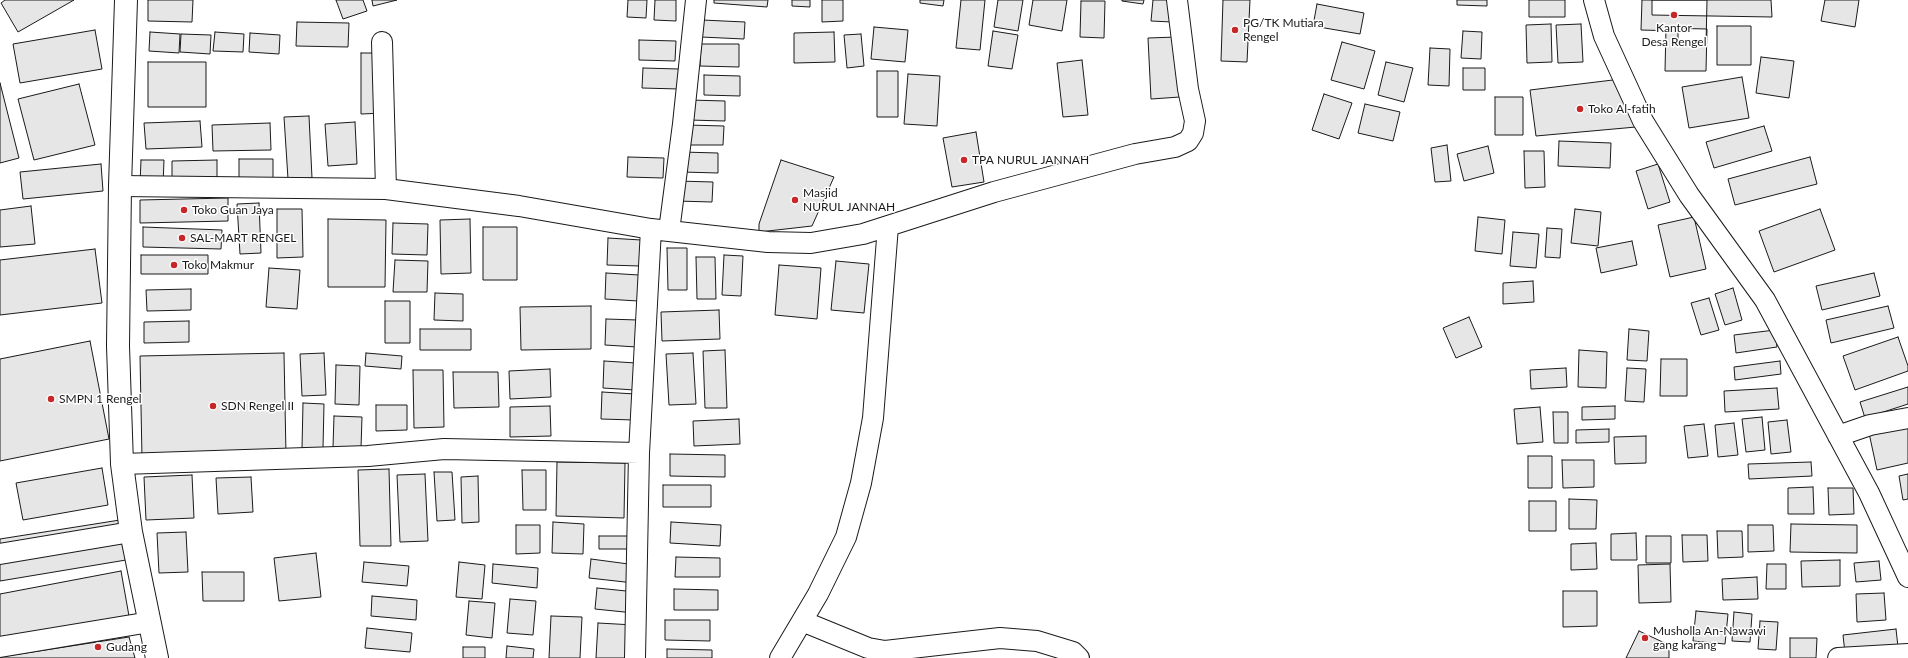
<!DOCTYPE html>
<style>
body{margin:0}
canvas{display:block;background:#fff}
</style>
<canvas width="1908" height="658"></canvas>
<script>
const ctx = document.querySelector('canvas').getContext('2d');
ctx.lineJoin = 'round';
function fill(path, color) { ctx.fillStyle = color; ctx.fill(path, 'evenodd'); }
const shape = rows => new Path2D(rows.map(r => 'M' + r).join(''));
function stroke(path, color, width, dash) { ctx.strokeStyle = color; ctx.lineWidth = width; ctx.lineCap = dash ? 'butt' : 'round'; ctx.setLineDash(dash || []); ctx.stroke(path); }
function write(font, color, halo, rows, align = 'center') {
  ctx.font = font + ' Lato,sans-serif'; ctx.lineWidth = 3; ctx.setLineDash([]); ctx.textBaseline = 'middle'; ctx.strokeStyle = halo; ctx.fillStyle = color; for (const [text, x, y, turn = 0] of rows) {
    ctx.save(); ctx.translate(x, y); ctx.rotate((+turn || 0) * Math.PI / 180); ctx.textAlign = isNaN(turn) ? turn : align; if (halo) ctx.strokeText(text, 0, 0); ctx.fillText(text, 0, 0); ctx.restore();
  }
}
const building = shape([
 [5,0,74,0,18,32,1,3,5,0],
 [148,0,193,0,192,22,148,21,148,0],
 [336,0,363,0,367,11,343,19,336,0],
 [372,0,397,0,373,6,372,0],
 [628,0,647,0,646,18,627,17,628,0],
 [655,0,676,0,676,21,654,20,655,0],
 [714,0,768,0,767,7,714,3,714,0],
 [792,0,810,0,810,7,792,6,792,0],
 [822,0,843,0,843,21,822,22,822,0],
 [920,0,944,0,943,6,920,3,920,0],
 [961,0,985,0,980,50,956,48,961,0],
 [998,0,1023,0,1018,31,994,27,998,0],
 [1033,0,1067,0,1062,31,1029,25,1033,0],
 [1122,0,1144,0,1143,4,1122,1,1122,0],
 [1153,0,1173,0,1172,22,1151,21,1153,0],
 [1223,0,1250,0,1247,62,1221,61,1223,0],
 [1457,0,1487,0,1487,6,1457,5,1457,0],
 [1529,0,1565,0,1565,17,1529,17,1529,0],
 [1642,0,1707,0,1706,46,1678,46,1678,31,1641,30,1642,0],
 [1652,0,1771,0,1772,17,1652,15,1652,0],
 [1825,0,1859,0,1855,27,1821,21,1825,0],
 [1081,1,1105,1,1104,38,1080,37,1081,1],
 [1317,4,1364,13,1360,34,1313,26,1317,4],
 [702,20,745,22,744,39,701,37,702,20],
 [297,22,349,23,348,47,296,46,297,22],
 [1551,24,1552,62,1527,63,1526,25,1551,24],
 [1581,24,1583,62,1558,63,1556,25,1581,24],
 [1717,26,1751,26,1751,65,1717,65,1717,26],
 [874,27,908,30,905,62,871,59,874,27],
 [1666,28,1707,29,1706,71,1665,71,1666,28],
 [95,30,102,69,20,83,13,44,95,30],
 [993,31,1018,35,1012,69,988,66,993,31],
 [1463,31,1482,32,1481,59,1461,58,1463,31],
 [150,32,180,34,179,53,149,51,150,32],
 [215,32,244,34,243,52,213,51,215,32],
 [834,32,835,62,794,63,794,33,834,32],
 [250,33,280,35,279,54,249,52,250,33],
 [181,34,211,35,210,54,180,52,181,34],
 [861,34,864,66,847,68,844,35,861,34],
 [1177,37,1180,97,1151,99,1148,38,1177,37],
 [639,40,676,41,675,61,639,60,639,40],
 [1342,42,1375,51,1364,89,1331,80,1342,42],
 [701,44,739,44,739,67,700,66,701,44],
 [1430,48,1450,49,1449,86,1428,85,1430,48],
 [361,53,384,53,385,113,361,114,361,53],
 [1761,57,1794,61,1789,98,1756,93,1761,57],
 [1082,60,1088,115,1063,117,1057,63,1082,60],
 [148,62,206,62,206,107,148,107,148,62],
 [1386,62,1413,68,1404,102,1378,95,1386,62],
 [643,68,679,69,679,89,642,88,643,68],
 [1463,68,1485,68,1485,90,1463,90,1463,68],
 [877,71,898,71,898,117,877,117,877,71],
 [908,74,940,76,937,126,904,124,908,74],
 [704,75,740,76,740,96,704,95,704,75],
 [1742,77,1749,118,1689,128,1682,87,1742,77],
 [1613,80,1636,127,1536,136,1530,90,1613,80],
 [0,83,19,158,0,163,0,83],
 [79,84,95,145,34,160,18,99,79,84],
 [1324,94,1352,103,1339,139,1312,130,1324,94],
 [1495,97,1523,97,1523,135,1495,135,1495,97],
 [689,100,725,101,725,121,689,120,689,100],
 [1365,104,1400,112,1393,141,1358,133,1365,104],
 [309,116,312,178,288,179,284,117,309,116],
 [200,121,202,147,146,149,144,123,200,121],
 [355,122,357,164,328,166,325,124,355,122],
 [270,123,271,150,213,151,212,125,270,123],
 [687,125,724,126,723,145,687,145,687,125],
 [1764,126,1772,151,1714,168,1706,142,1764,126],
 [976,132,984,182,952,187,943,138,976,132],
 [1559,141,1611,143,1610,168,1558,166,1559,141],
 [1447,145,1451,181,1435,182,1431,148,1447,145],
 [1488,146,1494,173,1464,181,1457,154,1488,146],
 [1524,151,1544,151,1545,187,1525,188,1524,151],
 [682,152,718,153,718,173,682,172,682,152],
 [628,157,664,158,663,178,627,177,628,157],
 [1810,157,1817,184,1735,205,1728,179,1810,157],
 [239,159,273,159,273,187,239,187,239,159],
 [141,160,164,160,163,185,140,184,141,160],
 [217,160,217,184,172,185,172,161,217,160],
 [781,160,834,177,812,226,759,232,759,224,781,160],
 [101,164,103,191,23,199,20,172,101,164],
 [1658,164,1670,202,1648,209,1636,171,1658,164],
 [677,181,713,182,712,202,676,201,677,181],
 [228,198,228,221,140,223,140,200,228,198],
 [259,203,261,253,240,254,237,204,259,203],
 [31,206,35,244,0,247,0,210,31,206],
 [277,209,302,209,303,257,277,258,277,209],
 [1575,209,1601,212,1598,246,1571,243,1575,209],
 [1820,209,1835,250,1774,272,1759,231,1820,209],
 [1478,217,1505,220,1502,254,1475,251,1478,217],
 [1694,217,1706,269,1670,277,1658,225,1694,217],
 [328,219,386,220,385,287,328,287,328,219],
 [470,219,471,273,441,274,440,220,470,219],
 [393,223,428,224,427,255,392,254,393,223],
 [143,227,222,230,221,249,143,247,143,227],
 [483,227,517,227,517,280,483,280,483,227],
 [1547,228,1562,229,1560,258,1545,257,1547,228],
 [1513,232,1539,234,1536,268,1510,266,1513,232],
 [608,238,641,240,640,266,607,265,608,238],
 [1632,241,1637,265,1601,273,1596,248,1632,241],
 [667,248,687,248,687,290,668,290,667,248],
 [95,249,102,303,0,315,0,260,95,249],
 [141,255,208,255,208,274,141,274,141,255],
 [724,255,743,256,741,296,722,295,724,255],
 [696,257,715,257,716,299,697,299,696,257],
 [395,260,428,261,427,292,393,292,395,260],
 [836,261,869,264,864,313,831,310,836,261],
 [779,265,821,268,817,319,775,315,779,265],
 [269,268,300,270,297,309,266,307,269,268],
 [606,273,639,275,638,301,605,299,606,273],
 [1874,273,1880,296,1822,310,1816,286,1874,273],
 [1533,281,1534,302,1503,304,1503,283,1533,281],
 [1733,288,1742,320,1725,325,1715,294,1733,288],
 [191,289,191,310,147,311,146,290,191,289],
 [435,293,463,294,463,321,434,320,435,293],
 [1709,298,1719,330,1701,335,1691,303,1709,298],
 [385,301,410,301,410,343,385,343,385,301],
 [591,306,591,349,521,350,520,307,591,306],
 [1888,306,1894,328,1831,343,1826,320,1888,306],
 [719,310,720,339,662,341,661,312,719,310],
 [1469,317,1482,347,1456,358,1443,328,1469,317],
 [606,319,638,320,637,347,605,345,606,319],
 [189,321,189,342,144,343,144,322,189,321],
 [420,329,471,329,471,350,420,350,420,329],
 [1629,329,1649,331,1647,361,1627,360,1629,329],
 [1775,330,1777,347,1736,353,1734,335,1775,330],
 [1898,337,1908,366,1908,371,1855,390,1843,356,1898,337],
 [90,341,109,439,0,461,0,359,90,341],
 [725,350,727,408,705,408,703,351,725,350],
 [1579,350,1607,352,1606,388,1578,387,1579,350],
 [284,353,286,455,142,458,140,356,284,353],
 [324,353,326,395,302,396,300,354,324,353],
 [366,353,402,356,401,369,365,366,366,353],
 [693,353,696,404,669,405,666,354,693,353],
 [1661,359,1687,359,1687,396,1660,396,1661,359],
 [604,361,636,363,635,390,603,388,604,361],
 [1780,361,1781,374,1735,380,1734,367,1780,361],
 [336,365,360,366,359,405,335,404,336,365],
 [1566,368,1567,387,1531,389,1530,370,1566,368],
 [1627,368,1646,369,1644,402,1625,401,1627,368],
 [550,369,551,397,510,399,509,371,550,369],
 [413,370,443,370,444,427,414,428,413,370],
 [453,372,498,372,499,407,454,408,453,372],
 [1908,387,1908,404,1865,418,1860,402,1908,387],
 [1777,388,1779,409,1725,412,1724,391,1777,388],
 [602,392,635,394,634,420,601,419,602,392],
 [303,403,324,404,323,448,302,448,303,403],
 [376,405,407,405,407,430,376,431,376,405],
 [550,406,551,436,510,437,510,407,550,406],
 [1615,406,1615,419,1582,420,1582,407,1615,406],
 [1540,407,1543,442,1517,444,1514,409,1540,407],
 [1553,412,1568,412,1568,443,1554,443,1553,412],
 [334,416,362,417,361,448,333,447,334,416],
 [1762,417,1765,450,1746,452,1742,419,1762,417],
 [739,419,740,444,694,446,693,421,739,419],
 [1787,420,1791,452,1771,454,1768,422,1787,420],
 [1734,423,1738,455,1718,457,1715,425,1734,423],
 [1704,424,1708,456,1688,458,1684,426,1704,424],
 [1908,424,1908,463,1877,470,1869,433,1908,424],
 [1609,429,1609,442,1576,443,1576,430,1609,429],
 [1646,436,1646,463,1615,464,1614,437,1646,436],
 [670,454,725,455,725,477,670,476,670,454],
 [1528,456,1552,456,1552,488,1528,488,1528,456],
 [1562,460,1594,460,1594,487,1563,488,1562,460],
 [557,462,625,463,624,518,556,516,557,462],
 [1811,462,1812,476,1749,479,1748,464,1811,462],
 [102,468,108,505,23,520,16,483,102,468],
 [389,469,391,546,360,546,358,470,389,469],
 [522,470,546,470,546,510,523,510,522,470],
 [434,472,452,472,455,520,437,521,434,472],
 [425,474,428,541,400,542,397,475,425,474],
 [1908,474,1908,499,1903,500,1899,476,1908,474],
 [192,475,194,518,146,520,144,477,192,475],
 [478,476,479,522,462,523,461,477,478,476],
 [251,477,253,512,218,514,216,478,251,477],
 [663,485,711,485,711,507,663,507,663,485],
 [1813,487,1814,514,1788,514,1788,488,1813,487],
 [1828,488,1853,488,1854,514,1829,515,1828,488],
 [1569,499,1597,500,1596,529,1569,529,1569,499],
 [1529,501,1556,501,1556,531,1529,531,1529,501],
 [120,520,126,560,0,581,0,539,120,520],
 [553,522,584,524,583,554,552,553,553,522],
 [671,522,721,525,720,546,670,543,671,522],
 [1791,524,1857,525,1857,553,1790,552,1791,524],
 [516,525,540,525,540,553,516,554,516,525],
 [1748,525,1773,525,1774,551,1748,552,1748,525],
 [1717,531,1742,531,1743,557,1718,558,1717,531],
 [186,532,188,572,159,573,157,533,186,532],
 [1636,533,1637,560,1611,560,1611,534,1636,533],
 [1682,535,1707,535,1708,561,1683,562,1682,535],
 [599,536,631,536,631,549,599,549,599,536],
 [1646,536,1671,536,1671,563,1646,563,1646,536],
 [1596,543,1597,569,1571,570,1571,544,1596,543],
 [316,553,321,597,279,601,274,558,316,553],
 [676,557,720,558,720,577,675,577,676,557],
 [591,559,636,565,634,583,589,578,591,559],
 [1840,560,1840,586,1802,587,1801,561,1840,560],
 [1879,561,1881,580,1856,582,1854,563,1879,561],
 [364,562,409,566,407,586,362,582,364,562],
 [459,562,485,565,482,599,456,597,459,562],
 [493,564,538,568,537,588,492,583,493,564],
 [1670,564,1671,602,1639,603,1638,565,1670,564],
 [1767,564,1786,564,1786,589,1766,589,1767,564],
 [121,571,129,616,0,637,0,594,121,571],
 [202,572,244,572,244,601,203,601,202,572],
 [1757,577,1758,599,1723,600,1722,579,1757,577],
 [597,588,636,592,634,613,595,609,597,588],
 [674,589,718,590,718,610,674,610,674,589],
 [1563,591,1597,591,1597,626,1563,627,1563,591],
 [1884,593,1886,620,1857,622,1856,594,1884,593],
 [372,596,417,600,416,620,371,616,372,596],
 [510,599,536,601,533,635,507,633,510,599],
 [469,601,495,603,492,638,466,635,469,601],
 [1696,611,1728,614,1725,644,1693,641,1696,611],
 [1734,612,1752,614,1750,642,1732,641,1734,612],
 [551,616,582,617,580,658,549,658,551,616],
 [665,620,710,620,710,641,665,640,665,620],
 [1760,621,1778,622,1776,650,1758,649,1760,621],
 [598,623,634,625,632,658,596,658,598,623],
 [367,628,412,633,410,652,365,648,367,628],
 [1896,629,1898,647,1845,653,1843,635,1896,629],
 [1639,631,1669,645,1669,658,1626,658,1639,631],
 [129,637,135,658,0,658,0,657,129,637],
 [1790,638,1817,638,1816,658,1790,658,1790,638],
 [507,646,534,649,533,658,506,658,507,646],
 [463,647,485,647,485,658,463,658,463,647],
 [667,649,712,650,712,658,667,658,667,649]
]);
fill(building, '#e6e6e6');
stroke(building, '#1a1a1a', 1);
const minor = shape([
 [1594,0,1604,36,1643,121,1689,195,1765,300,1869,493,1908,577],
 [382,42,386,189],
 [120,186,386,189,519,206,651,229,768,242,811,243,863,234,994,192,1135,154,1175,147,1188,141,1193,133,1195,121,1188,89,1177,0],
 [669,231,683,124,696,0],
 [1838,436,1870,425,1908,418],
 [122,464,368,456,444,449,639,453],
 [0,554,131,532],
 [802,621,868,648,885,651,1000,638,1037,641,1073,652,1079,658],
 [0,647,150,622],
 [635,658,639,453,651,229],
 [780,658,818,594,846,537,861,483,873,418,888,226],
 [1838,658,1908,654]
]);
const tertiary = shape([
 [126,0,120,186,118,346,122,464,131,532,157,658]
]);
stroke(minor, '#1a1a1a', 22);
stroke(tertiary, '#1a1a1a', 24);
stroke(minor, '#fff', 20);
stroke(tertiary, '#fff', 22);
for (const [x, y, r, color] of [
 [1674,15,4,"#c62828"],
 [1235,30,4,"#c62828"],
 [1580,109,4,"#c62828"],
 [964,160,4,"#c62828"],
 [795,200,4,"#c62828"],
 [184,210,4,"#c62828"],
 [182,238,4,"#c62828"],
 [174,265,4,"#c62828"],
 [51,399,4,"#c62828"],
 [213,406,4,"#c62828"],
 [1645,638,4,"#c62828"],
 [98,647,4,"#c62828"]
]) { const dot = new Path2D(); dot.arc(x, y, r, 0, 2 * Math.PI); ctx.fillStyle = color; ctx.fill(dot); stroke(dot, '#fff', 1.5); }
write('12px', '#1a1a1a', '#fff', [
 ["PG/TK Mutiara",1243,23],
 ["Rengel",1243,37],
 ["Kantor",1674,28,"center"],
 ["Desa Rengel",1674,42,"center"],
 ["Toko Al-fatih",1588,109],
 ["TPA NURUL JANNAH",972,160],
 ["Masjid",803,193],
 ["NURUL JANNAH",803,207],
 ["Toko Guan Jaya",192,210],
 ["SAL-MART RENGEL",190,238],
 ["Toko Makmur",182,265],
 ["SMPN 1 Rengel",59,399],
 ["SDN Rengel II",221,406],
 ["Musholla An-Nawawi",1653,631],
 ["gang karang",1653,645],
 ["Gudang",106,647]
], 'left');
</script>
